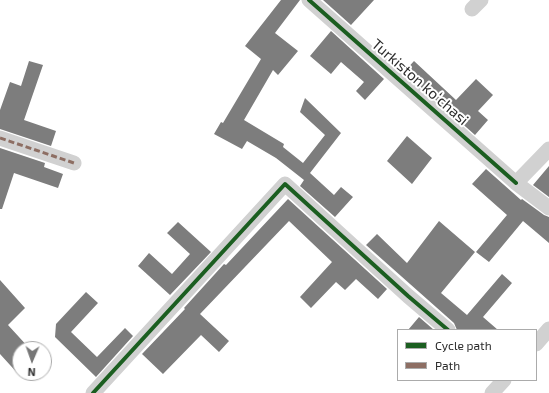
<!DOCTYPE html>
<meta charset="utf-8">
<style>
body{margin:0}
#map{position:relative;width:549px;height:393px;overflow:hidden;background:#fff;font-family:"Exo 2",sans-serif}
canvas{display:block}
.legend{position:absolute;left:397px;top:329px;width:140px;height:52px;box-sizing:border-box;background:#fff;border:1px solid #ababab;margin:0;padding:5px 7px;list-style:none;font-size:12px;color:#2c2c2c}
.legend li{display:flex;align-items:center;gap:8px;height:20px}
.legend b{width:20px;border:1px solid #ababab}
.north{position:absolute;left:12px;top:341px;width:40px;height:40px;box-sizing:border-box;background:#fff;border:1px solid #ababab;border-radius:50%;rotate:182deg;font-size:11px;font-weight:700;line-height:16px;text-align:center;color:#2c2c2c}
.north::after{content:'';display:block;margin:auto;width:14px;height:18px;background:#767676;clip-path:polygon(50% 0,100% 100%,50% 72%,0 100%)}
</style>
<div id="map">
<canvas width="549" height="393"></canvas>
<ul class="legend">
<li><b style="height:5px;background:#1b5e20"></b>Cycle path</li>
<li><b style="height:5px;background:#8d6e63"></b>Path</li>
</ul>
<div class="north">N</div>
</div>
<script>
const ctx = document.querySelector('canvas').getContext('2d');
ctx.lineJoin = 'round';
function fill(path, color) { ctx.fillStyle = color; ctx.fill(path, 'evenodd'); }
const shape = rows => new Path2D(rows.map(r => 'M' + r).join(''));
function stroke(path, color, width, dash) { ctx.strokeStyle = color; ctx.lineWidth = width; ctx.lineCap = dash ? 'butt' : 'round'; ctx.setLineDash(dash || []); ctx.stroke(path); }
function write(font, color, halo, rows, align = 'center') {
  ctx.font = font + ' "Exo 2",sans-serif'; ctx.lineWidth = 4; ctx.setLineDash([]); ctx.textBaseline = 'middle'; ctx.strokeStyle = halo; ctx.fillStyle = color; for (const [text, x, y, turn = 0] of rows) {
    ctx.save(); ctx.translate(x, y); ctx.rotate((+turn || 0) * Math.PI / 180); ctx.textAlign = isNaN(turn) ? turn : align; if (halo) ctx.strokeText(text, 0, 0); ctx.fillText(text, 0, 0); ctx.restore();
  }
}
fill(shape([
 [281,0,300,0,275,33,298,51,278,75,273,70,244,120,284,144,283,147,303,163,325,135,300,112,305,98,341,133,310,173,334,195,341,187,353,197,335,217,300,186,304,180,276,158,247,141,242,149,214,134,221,122,223,123,261,59,245,46],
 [323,0,374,0,351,25],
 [331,31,384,79,365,100,356,91,364,82,341,62,331,74,310,56],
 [29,61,43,65,24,120,56,131,51,146,0,129,0,110,10,82,21,86],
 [414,61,456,100,476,79,493,95,478,111,488,120,475,135,404,72],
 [407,136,432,158,412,184,387,161],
 [0,148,45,163,44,167,63,174,58,188,14,173,2,209,0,209],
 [549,166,549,197,533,185],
 [486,169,521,200,522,199,544,215,549,217,549,243,523,221,489,262,476,252,507,215,472,184],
 [288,199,387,289,378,299,356,279,345,290,336,282,311,308,300,297,332,262,289,221,200,314,229,341,219,352,201,335,163,374,142,354,185,309,184,308,224,264,226,265],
 [439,221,475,252,441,293,467,315,502,274,512,283,483,317,498,330,457,330,454,323,366,245,377,234,407,263],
 [178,222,211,252,170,295,138,266,149,253,172,274,190,254,167,233],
 [0,280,25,308,8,325,30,349,20,349,20,376,0,354],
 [86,292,98,303,71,332,97,357,125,328,133,336,96,377,55,337,56,324],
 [419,317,434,330,408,330]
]), '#7d7d7d');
stroke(shape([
 [309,0,516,183],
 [472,9,481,0],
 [0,138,74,163],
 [549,149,516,183,549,208],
 [536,344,549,329],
 [93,393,285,184,408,296,448,330],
 [492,393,504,380]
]), '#d1d1d1', 15);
stroke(shape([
 [0,138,74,163]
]), '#8d6e63', 3, [6, 3]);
stroke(shape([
 [309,0,516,183],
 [93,393,285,184,408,296,448,330]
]), '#1b5e20', 4);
write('15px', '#2c2c2c', '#fff', [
 ["Turkiston koʻchasi",420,82,41]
]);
</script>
